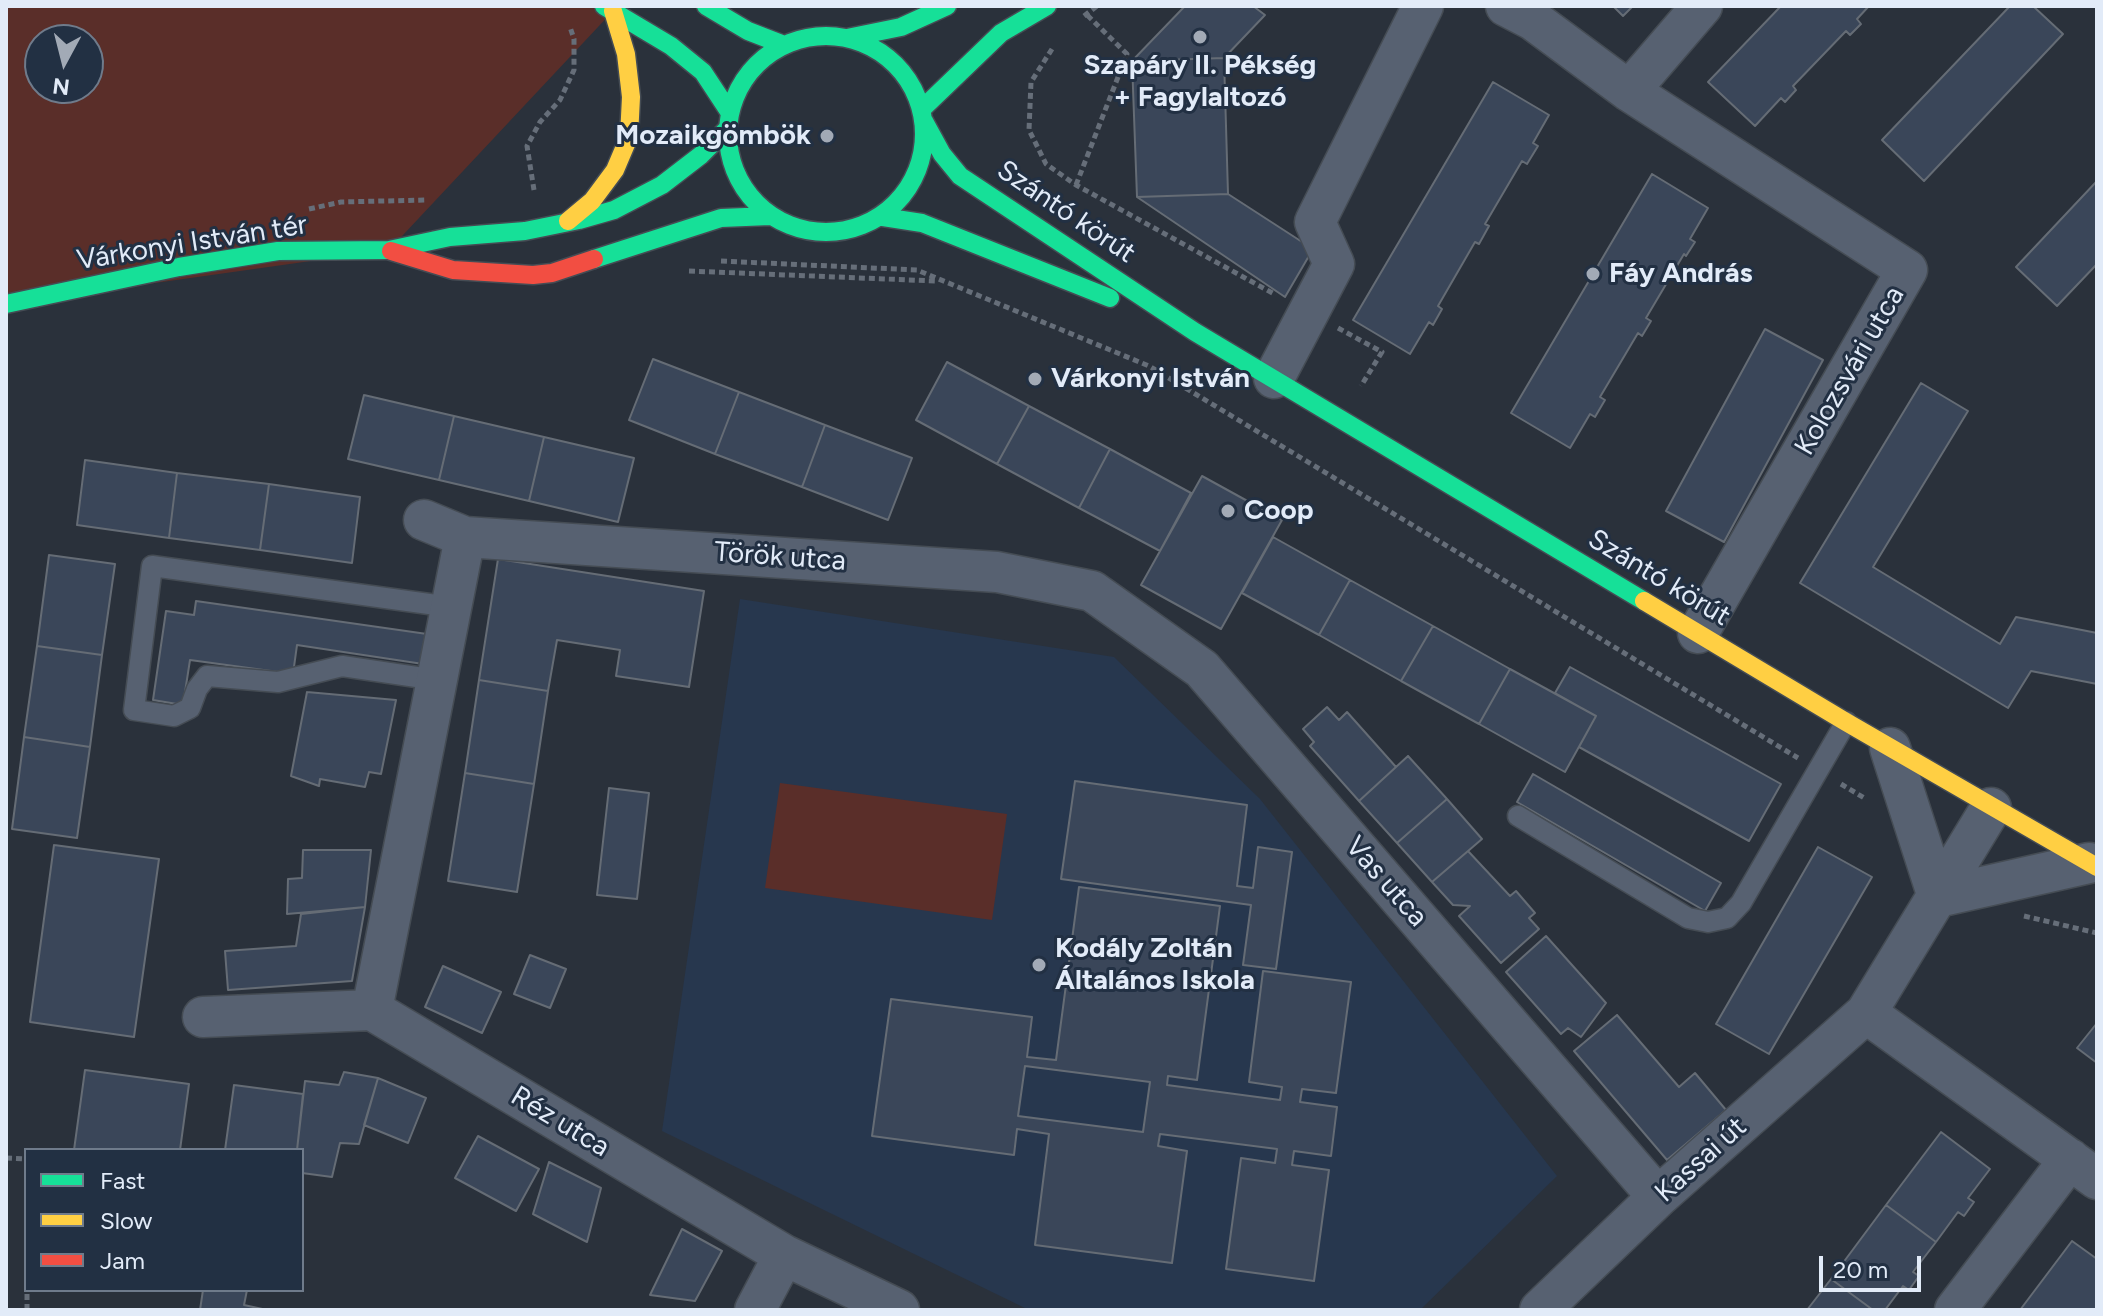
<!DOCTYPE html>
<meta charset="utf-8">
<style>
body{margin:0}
#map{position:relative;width:2103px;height:1316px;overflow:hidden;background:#2a313b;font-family:Figtree,sans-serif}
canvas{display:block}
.frame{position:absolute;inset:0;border:8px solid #e2ebf8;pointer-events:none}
.legend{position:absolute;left:24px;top:1148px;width:280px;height:144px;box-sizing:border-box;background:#223043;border:2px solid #6f7b8b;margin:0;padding:10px 14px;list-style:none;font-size:24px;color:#e2ebf8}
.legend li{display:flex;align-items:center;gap:16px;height:40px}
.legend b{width:40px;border:2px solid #6f7b8b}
.north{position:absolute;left:24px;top:24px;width:80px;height:80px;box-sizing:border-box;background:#223043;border:2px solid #6f7b8b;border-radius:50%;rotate:187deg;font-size:22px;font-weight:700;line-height:32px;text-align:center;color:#e2ebf8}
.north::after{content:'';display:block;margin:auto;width:28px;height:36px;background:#a2aab6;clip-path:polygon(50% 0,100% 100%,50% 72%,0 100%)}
.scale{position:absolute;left:1819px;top:1256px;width:102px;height:36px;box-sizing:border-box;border:4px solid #e2ebf8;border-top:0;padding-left:10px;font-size:24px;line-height:28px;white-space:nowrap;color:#e2ebf8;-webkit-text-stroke:6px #223043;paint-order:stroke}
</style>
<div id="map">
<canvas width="2103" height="1316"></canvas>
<div class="frame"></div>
<ul class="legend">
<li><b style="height:10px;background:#16e098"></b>Fast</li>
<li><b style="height:10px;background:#ffcf43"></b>Slow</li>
<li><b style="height:10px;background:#f24e42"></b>Jam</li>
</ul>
<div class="north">N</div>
<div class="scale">20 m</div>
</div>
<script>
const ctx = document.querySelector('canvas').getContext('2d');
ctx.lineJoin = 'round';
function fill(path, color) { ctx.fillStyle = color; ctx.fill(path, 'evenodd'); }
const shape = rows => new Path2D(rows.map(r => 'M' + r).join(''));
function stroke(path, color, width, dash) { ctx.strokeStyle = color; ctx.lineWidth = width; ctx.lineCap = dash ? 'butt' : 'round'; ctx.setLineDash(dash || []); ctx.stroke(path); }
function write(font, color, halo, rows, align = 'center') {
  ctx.font = font + ' Figtree,sans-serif'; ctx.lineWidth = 6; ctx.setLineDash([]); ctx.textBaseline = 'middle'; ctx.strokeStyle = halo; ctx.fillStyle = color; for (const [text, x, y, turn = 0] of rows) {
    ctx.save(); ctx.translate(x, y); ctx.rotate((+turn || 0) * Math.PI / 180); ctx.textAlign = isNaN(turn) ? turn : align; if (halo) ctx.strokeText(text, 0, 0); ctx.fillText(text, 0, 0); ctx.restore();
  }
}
fill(shape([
 [740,599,1114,657,1260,799,1557,1176,1420,1310,1029,1310,662,1131]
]), '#27374e');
fill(shape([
 [6,6,604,6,613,11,389,250,6,304],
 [40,40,88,40,88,88,40,88],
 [780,783,1007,814,992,920,765,888]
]), '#5a2e29');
const building = shape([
 [1185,6,1253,6,1265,15,1224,58,1132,61,1185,6],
 [1613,6,1633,6,1623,16,1613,6],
 [1781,6,1869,6,1857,19,1861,24,1850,35,1846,31,1793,86,1796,90,1785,102,1781,98,1755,126,1708,82,1781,6],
 [2010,6,2033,6,2063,34,1924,181,1882,140,2010,6],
 [1224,58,1228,194,1137,197,1132,61,1224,58],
 [1493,82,1549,115,1533,143,1538,146,1527,164,1522,161,1485,224,1489,226,1479,244,1475,242,1438,306,1442,309,1433,325,1429,322,1410,354,1353,320,1493,82],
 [1652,174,1708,208,1690,239,1695,242,1686,256,1684,254,1646,318,1651,321,1642,336,1638,333,1600,397,1605,400,1595,417,1590,414,1570,448,1511,413,1652,174],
 [2097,181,2097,264,2057,306,2016,267,2097,181],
 [1228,194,1313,249,1285,297,1137,197,1228,194],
 [1765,329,1823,360,1724,542,1666,511,1765,329],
 [653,359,739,392,715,454,629,420,653,359],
 [947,362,1029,406,997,464,916,420,947,362],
 [1921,383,1968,411,1873,567,2000,644,2016,617,2097,633,2097,684,2031,671,2008,708,1800,583,1921,383],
 [739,392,825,425,802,487,715,454,739,392],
 [364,395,454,416,439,480,348,459,364,395],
 [1029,406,1110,449,1079,508,997,464,1029,406],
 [454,416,544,437,529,501,439,480,454,416],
 [825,425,912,458,888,520,802,487,825,425],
 [544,437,634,458,618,522,529,501,544,437],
 [1110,449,1191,493,1160,551,1079,508,1110,449],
 [85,460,177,473,169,538,77,525,85,460],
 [177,473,269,484,260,550,169,538,177,473],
 [1202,476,1282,520,1221,629,1141,585,1202,476],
 [269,484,360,497,352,563,260,550,269,484],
 [1273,537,1350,580,1319,635,1242,593,1273,537],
 [49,555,115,564,102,655,37,646,49,555],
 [498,559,704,591,689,687,616,676,620,650,557,640,548,691,479,680,498,559],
 [1350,580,1433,626,1401,681,1319,635,1350,580],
 [196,601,427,634,423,664,297,645,293,674,190,660,183,705,153,700,166,611,194,615,196,601],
 [1433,626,1510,669,1479,724,1401,681,1433,626],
 [37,646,102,655,90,747,24,737,37,646],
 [1570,667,1781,784,1749,841,1579,747,1596,716,1555,693,1570,667],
 [1510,669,1596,716,1565,772,1479,724,1510,669],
 [479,680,548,691,534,784,465,773,479,680],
 [307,692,396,700,381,774,369,772,365,787,320,779,319,786,291,776,307,692],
 [1327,707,1339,720,1347,712,1396,767,1359,801,1310,746,1314,742,1303,729,1327,707],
 [24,737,90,747,77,838,12,829,24,737],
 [1408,756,1447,799,1397,843,1359,801,1408,756],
 [465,773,534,784,517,892,448,881,465,773],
 [1533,774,1721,883,1705,911,1517,802,1533,774],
 [1075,781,1247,805,1237,886,1253,888,1258,847,1292,852,1276,969,1243,965,1251,905,1061,879,1075,781],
 [609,788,649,793,637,899,597,895,609,788],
 [1447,799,1482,839,1432,882,1397,843,1447,799],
 [54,845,159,859,134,1037,30,1022,54,845],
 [1818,847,1872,877,1769,1054,1716,1024,1818,847],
 [303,850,371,850,365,907,287,914,288,879,302,878,303,850],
 [1468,851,1510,896,1516,891,1535,913,1529,918,1539,929,1501,963,1459,916,1470,906,1453,905,1432,882,1468,851],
 [1079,887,1220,906,1197,1080,1168,1076,1167,1085,1280,1100,1282,1087,1249,1082,1263,971,1351,982,1336,1093,1302,1089,1300,1102,1337,1107,1331,1156,1294,1151,1292,1165,1329,1170,1314,1281,1226,1269,1241,1158,1275,1163,1277,1149,1160,1134,1158,1146,1187,1151,1172,1263,1035,1245,1049,1134,1017,1129,1014,1155,872,1136,891,999,1032,1017,1027,1057,1056,1060,1079,887],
 [1025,1066,1150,1082,1143,1132,1018,1116,1025,1066],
 [365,907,352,981,228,990,225,951,296,946,301,914,365,907],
 [1546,936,1606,1003,1581,1037,1568,1028,1561,1034,1506,972,1546,936],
 [530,955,566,969,550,1008,514,994,530,955],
 [443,966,501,992,482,1033,425,1007,443,966],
 [1617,1015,1679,1087,1695,1073,1726,1110,1667,1160,1574,1051,1617,1015],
 [2097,1023,2097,1063,2077,1048,2097,1023],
 [85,1070,189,1084,180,1150,74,1150,85,1070],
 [344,1072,378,1078,359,1144,340,1143,332,1177,302,1173,302,1150,297,1150,305,1081,339,1085,344,1072],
 [378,1078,426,1098,408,1143,364,1125,378,1078],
 [234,1085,303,1094,297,1150,225,1150,234,1085],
 [1941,1132,1990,1169,1968,1198,1974,1202,1964,1216,1958,1212,1936,1242,1886,1205,1941,1132],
 [478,1136,539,1169,516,1211,455,1178,478,1136],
 [549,1162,601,1188,587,1242,533,1214,549,1162],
 [1886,1205,1936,1242,1913,1272,1919,1276,1909,1290,1903,1286,1885,1310,1873,1310,1831,1279,1886,1205],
 [682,1229,722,1251,695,1301,650,1295,682,1229],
 [2072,1241,2097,1259,2097,1310,2020,1310,2072,1241],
 [1831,1279,1873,1310,1807,1310,1831,1279],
 [203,1290,247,1290,244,1305,267,1310,200,1310,203,1290]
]);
fill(building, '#3a4659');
stroke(building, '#656c75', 2);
const lane = shape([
 [437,680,342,666,278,682,207,676,197,689,190,708,174,716,134,710,152,566,451,607],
 [1518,816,1688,918,1708,922,1727,918,1741,903,1846,722]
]);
const street = shape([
 [1506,6,1533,20,1629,91,1907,270,1698,633],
 [1629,91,1702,6],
 [1274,378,1334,264,1315,222,1423,6],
 [424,520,465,537,997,572,1092,591,1202,669,1658,1197],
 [1890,748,1938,897],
 [1938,897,2089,863],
 [372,1010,465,537],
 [1866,1013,2097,1179],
 [203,1017,372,1010,784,1255,899,1310],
 [755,1310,784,1255],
 [1540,1310,1658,1197,1866,1013,1991,808],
 [1955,1310,2070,1159]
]);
const fast = shape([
 [604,6,671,46,703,72,730,113],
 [706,6,748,31,784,45],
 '728 134a98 98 0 1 1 196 0a98 98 0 1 1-196 0Z',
 [847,38,901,27,947,6],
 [922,109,1001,33,1047,6],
 [924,121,942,154,960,176,1195,332,1644,601],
 [883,217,922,223,1110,298],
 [594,259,721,218,770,216],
 [6,304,179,267,278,251,389,250,450,237,525,231,579,220,614,210,662,185,701,155,727,129]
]);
const slow = shape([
 [568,221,592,201,615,170,629,137,631,97,626,54,613,11],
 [1644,601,1846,722,2097,867]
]);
const jam = shape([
 [391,251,453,270,533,275,552,273,594,259]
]);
stroke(lane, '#454c54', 23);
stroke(street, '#454c54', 43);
stroke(fast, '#454c54', 21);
stroke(slow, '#454c54', 21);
stroke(jam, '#454c54', 21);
stroke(shape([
 [1084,16,1097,6],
 [1052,49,1031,82,1029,130,1046,164,1076,185,1276,295],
 [1076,185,1127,54,1086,14],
 [534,190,527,146,540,122,560,100,574,70,574,39,570,27],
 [309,209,341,202,426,200],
 [721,261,917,270,1149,366,1798,758],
 [689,271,935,281],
 [1338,328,1382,352,1361,386],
 [1841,784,1866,799],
 [2024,916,2097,933],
 [6,1158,26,1159],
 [27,1310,27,1290]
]), '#666e79', 5, [6, 4]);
stroke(lane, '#576171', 20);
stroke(street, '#576171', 40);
stroke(fast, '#16e098', 18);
stroke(slow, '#ffcf43', 18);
stroke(jam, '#f24e42', 18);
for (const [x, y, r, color] of [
 [1200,37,8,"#a2aab6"],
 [827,136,8,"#a2aab6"],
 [1593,274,8,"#a2aab6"],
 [1035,379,8,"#a2aab6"],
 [1228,511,8,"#a2aab6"],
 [1039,965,8,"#a2aab6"]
]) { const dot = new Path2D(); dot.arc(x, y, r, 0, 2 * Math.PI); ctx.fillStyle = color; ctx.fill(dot); stroke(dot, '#223043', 3); }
write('bold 28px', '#e2ebf8', '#223043', [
 ["Szapáry II. Pékség",1200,66,"center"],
 ["+ Fagylaltozó",1200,98,"center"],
 ["Mozaikgömbök",811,136,"right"],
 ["Fáy András",1609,274],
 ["Várkonyi István",1051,379],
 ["Coop",1244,511],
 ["Kodály Zoltán",1055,949],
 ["Általános Iskola",1055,981]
], 'left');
write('28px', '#e2ebf8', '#223043', [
 ["Szántó körút",1066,212,34],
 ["Várkonyi István tér",192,243,-9],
 ["Kolozsvári utca",1850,371,-60],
 ["Török utca",780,557,4],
 ["Szántó körút",1659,578,31],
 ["Vas utca",1386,882,49],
 ["Réz utca",560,1122,31],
 ["Kassai út",1701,1160,-42]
]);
</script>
